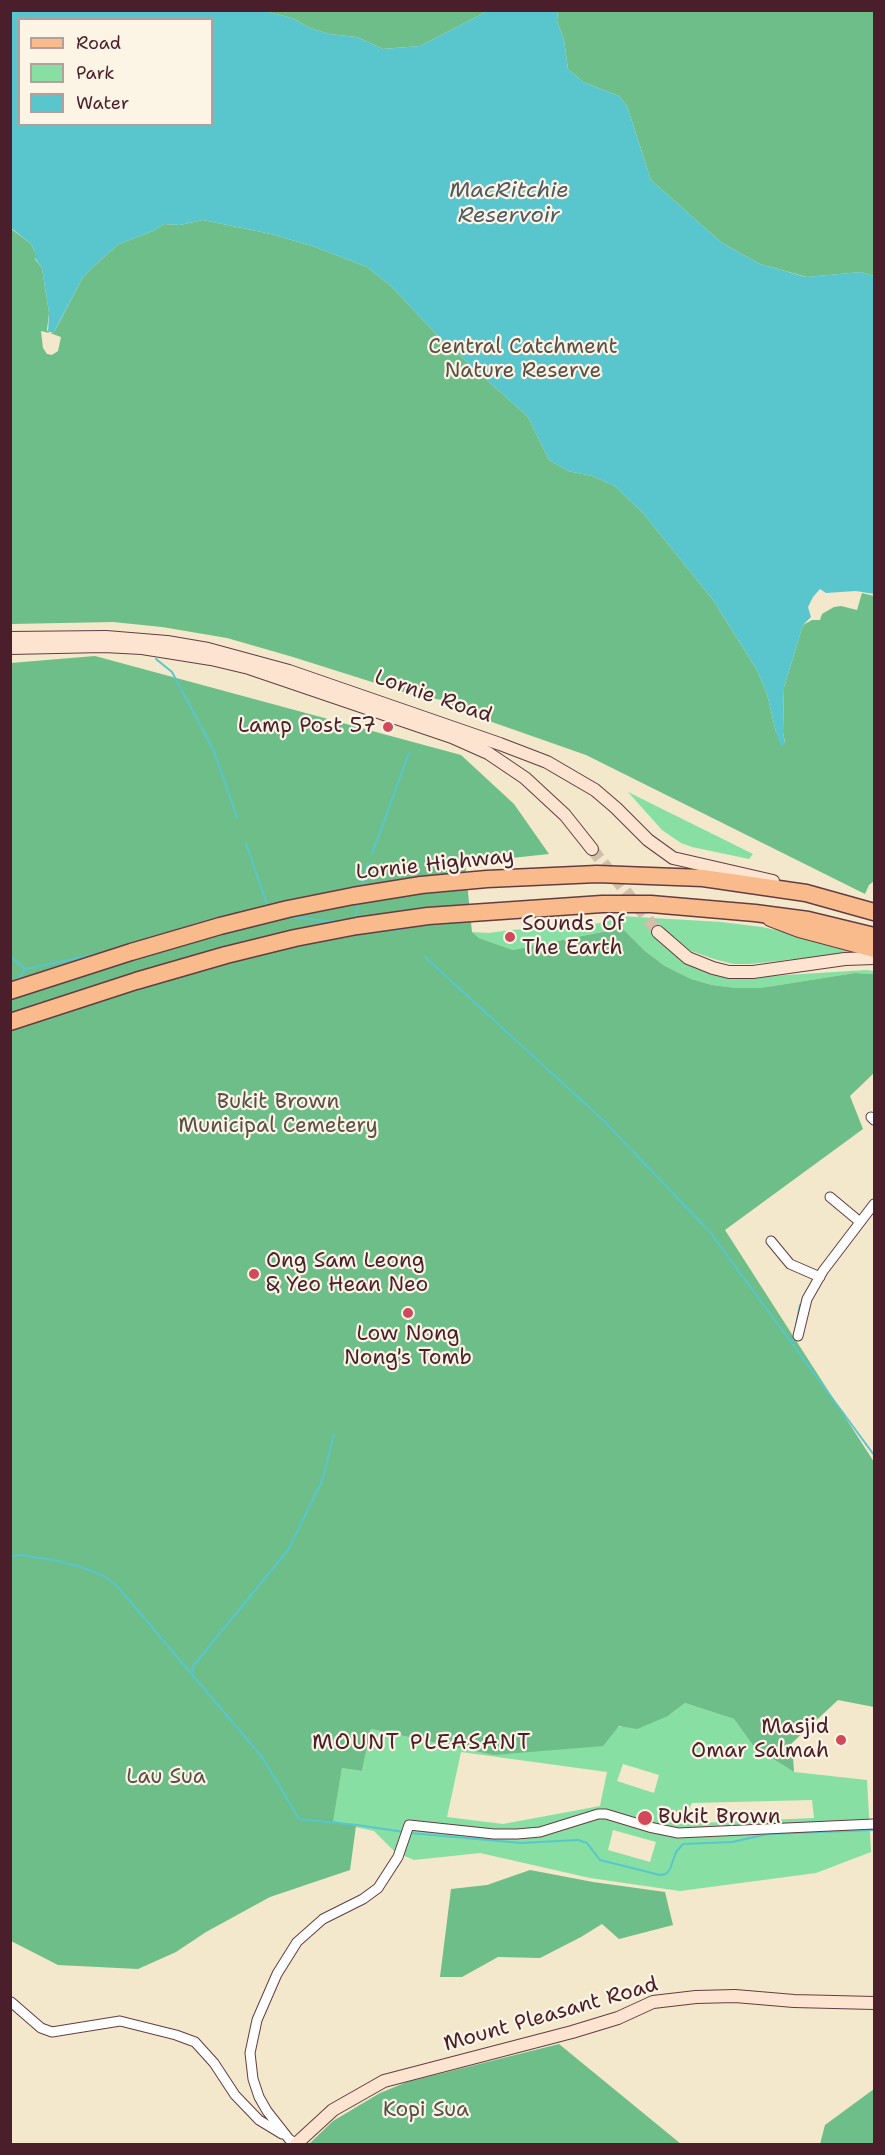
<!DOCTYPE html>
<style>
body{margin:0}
#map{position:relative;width:885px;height:2155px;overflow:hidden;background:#f3e7cc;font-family:"Shantell Sans",sans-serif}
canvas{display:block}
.frame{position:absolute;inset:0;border:12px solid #4a1f2b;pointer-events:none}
.legend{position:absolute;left:18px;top:18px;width:195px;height:108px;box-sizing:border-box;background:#fcf5e5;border:2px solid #b59f9b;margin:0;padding:8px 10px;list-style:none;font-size:18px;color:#4a1f2b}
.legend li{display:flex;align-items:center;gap:12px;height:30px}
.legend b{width:30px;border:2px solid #b59f9b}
</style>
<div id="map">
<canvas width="885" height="2155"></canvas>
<div class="frame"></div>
<ul class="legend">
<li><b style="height:8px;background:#fabb8c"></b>Road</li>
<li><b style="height:16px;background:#87dfa3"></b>Park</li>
<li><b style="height:16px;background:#59c6cd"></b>Water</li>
</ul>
</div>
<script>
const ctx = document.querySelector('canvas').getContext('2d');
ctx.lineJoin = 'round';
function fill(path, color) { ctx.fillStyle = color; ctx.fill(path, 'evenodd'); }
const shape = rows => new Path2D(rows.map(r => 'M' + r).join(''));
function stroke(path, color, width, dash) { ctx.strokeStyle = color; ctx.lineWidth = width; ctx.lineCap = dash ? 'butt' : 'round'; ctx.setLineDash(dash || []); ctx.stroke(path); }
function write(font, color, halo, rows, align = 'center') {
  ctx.font = font + ' "Shantell Sans",sans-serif'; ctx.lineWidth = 4.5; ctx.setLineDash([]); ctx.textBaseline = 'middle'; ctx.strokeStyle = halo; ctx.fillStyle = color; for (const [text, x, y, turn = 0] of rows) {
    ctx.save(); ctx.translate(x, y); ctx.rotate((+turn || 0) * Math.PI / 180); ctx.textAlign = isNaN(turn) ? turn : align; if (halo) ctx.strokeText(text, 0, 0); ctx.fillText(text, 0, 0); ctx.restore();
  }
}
fill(shape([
 [628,792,753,854,749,859,692,847,681,843,662,830],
 [620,916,721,922,762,927,867,951,750,964,733,964,714,959,691,951,662,928,653,935,678,957,771,976,866,970,874,971,874,974,855,973,760,988,735,988,712,985,691,979,665,966,645,951,622,928,513,950,479,938,472,932,489,933,511,930,588,925,605,922],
 [685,1703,734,1719,754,1747,794,1772,867,1780,871,1852,816,1873,680,1891,590,1878,480,1853,414,1860,395,1852,374,1831,332,1822,342,1768,362,1771,371,1729,493,1755,668,1716],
 [461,1752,607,1772,600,1806,503,1824,447,1817],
 [623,1764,659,1775,654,1793,617,1781],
 [812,1800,814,1818,673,1824,676,1812,688,1810,692,1803],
 [613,1830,656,1842,650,1862,608,1850]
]), '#87dfa3');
fill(shape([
 [558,10,874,11,874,276,861,272,807,277,760,264,722,243,651,180,627,106,619,96,583,82,568,69,564,40,557,21],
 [265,11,485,11,480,15,420,46,383,49,357,37,329,34,310,28,292,18],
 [203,220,271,234,315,247,367,267,391,286,437,335,528,417,549,460,568,471,592,476,615,486,643,513,713,600,757,670,767,694,776,732,785,743,783,732,784,687,803,625,812,620,820,620,822,614,834,607,841,606,857,610,862,593,874,596,874,881,869,885,865,894,586,755,472,715,442,700,413,695,293,657,227,638,162,627,113,622,11,624,10,228,31,244,35,252,35,259,42,268,49,313,47,330,49,333,41,331,43,348,47,354,52,355,58,351,61,337,50,333,54,332,59,323,83,277,104,257,119,244,153,231,164,224,180,225],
 [95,656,461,755,514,804,549,854,465,863,472,932,479,938,513,950,622,928,645,951,665,966,691,979,712,985,736,988,760,988,855,973,874,974,874,1073,850,1096,863,1129,725,1230,874,1462,874,1707,838,1700,792,1743,794,1772,754,1747,734,1719,685,1703,668,1716,637,1729,619,1726,603,1746,493,1755,371,1729,362,1771,342,1768,333,1821,356,1826,350,1870,270,1897,206,1932,176,1952,138,1969,58,1965,11,1941,11,663],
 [530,1870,593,1882,665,1892,673,1925,619,1939,602,1924,581,1937,540,1958,498,1957,462,1977,440,1977,451,1889,487,1885],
 [559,2044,681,2144,309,2144,333,2121,380,2093,407,2082],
 [874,2089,874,2144,820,2144,825,2125]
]), '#6dbe89');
fill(shape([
 [11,10,265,11,292,18,310,28,329,34,357,37,383,49,420,46,480,15,485,11,558,11,557,21,564,40,568,69,583,82,619,96,627,106,651,180,722,243,760,264,806,277,861,272,874,276,874,594,856,591,826,593,820,589,813,597,808,607,811,617,803,625,784,687,783,732,785,744,781,746,776,732,767,694,757,670,713,600,643,513,615,486,592,476,568,471,549,460,528,417,437,335,391,286,367,267,315,247,271,234,203,220,180,225,164,224,153,231,119,244,104,257,83,277,54,332,48,332,49,313,42,268,35,258,35,252,31,244,11,228],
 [20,20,212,20,212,124,20,124]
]), '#59c6cd');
stroke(shape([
 [156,659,172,672,214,751,237,818],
 [246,844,268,907],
 [372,854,409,753],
 [362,887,368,863],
 [289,917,337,922],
 [355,919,359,901],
 [390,929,400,930],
 [10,956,24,968],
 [425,957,604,1121,710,1232,874,1455],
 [17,981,25,969,103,953],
 [793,1341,800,1305],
 [10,1556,22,1555,58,1561,81,1567,104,1576,117,1586,262,1757,299,1819,357,1825,404,1832],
 [192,1673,193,1666,288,1550,322,1481,334,1434],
 [410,1833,521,1843,578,1840,587,1843,600,1860,660,1875,666,1874,670,1869,676,1852,683,1844,732,1842,768,1834,874,1830]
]), '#59c6cd', 2);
stroke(shape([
 [592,849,658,932]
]), '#d1bfac', 12, [12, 6]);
const street = shape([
 [871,1117,874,1120],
 [830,1197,860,1222],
 [771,1241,790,1264,820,1277],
 [798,1336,807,1299,823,1271,874,1204],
 [11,2002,41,2028,52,2032,120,2021,176,2035,195,2042,214,2063,235,2095,259,2120,282,2134],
 [296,2144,289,2139,267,2111,259,2097,253,2079,250,2053,257,2020,277,1974,297,1942,323,1919,363,1899,378,1888,398,1857,409,1825,494,1834,517,1834,540,1832,598,1814,606,1814,649,1827,678,1833,874,1824]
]);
const secondary = shape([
 [10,638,106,637,167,642,208,649,289,671,500,744,547,762,595,790,616,808,648,840,673,858,773,881],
 [10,648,104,646,142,648,211,659,249,668,452,737,488,753,525,778,565,815,592,849],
 [658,932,688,958,713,968,729,972,753,972,845,959,874,958],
 [296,2144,333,2110,384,2081,572,2032,618,2018,653,2002,696,1997,735,1996,794,2001,874,2003]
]);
const primary = shape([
 [770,919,799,930,874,950]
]);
const highway = shape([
 [10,991,131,952,220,926,288,909,353,896,421,885,487,879,597,874,703,878,806,893,874,912],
 [10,1022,136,981,226,955,295,938,357,926,428,916,602,904,651,904,755,913,808,920,874,936]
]);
stroke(street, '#633d43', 11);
stroke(secondary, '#633d43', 14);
stroke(primary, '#633d43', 16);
stroke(highway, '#633d43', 19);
stroke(street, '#fff', 9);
stroke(secondary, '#fde4d1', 12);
stroke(primary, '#fabb8c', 14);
stroke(highway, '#fabb8c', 16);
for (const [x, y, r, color] of [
 [388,727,6,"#d1495b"],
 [510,937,6,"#d1495b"],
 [254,1274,6,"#d1495b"],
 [408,1313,6,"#d1495b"],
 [841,1740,6,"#d1495b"],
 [645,1818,8,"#d1495b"]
]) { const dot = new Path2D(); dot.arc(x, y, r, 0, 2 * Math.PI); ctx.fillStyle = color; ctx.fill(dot); stroke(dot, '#fcf5e5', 2); }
write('21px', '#594f49', '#fcf5e5', [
 ["Central Catchment",523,348],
 ["Nature Reserve",523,372],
 ["Bukit Brown",278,1103],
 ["Municipal Cemetery",278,1127],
 ["Lau Sua",166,1778],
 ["Kopi Sua",426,2111]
]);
write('21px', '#4a1f2b', '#fcf5e5', [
 ["Lornie Road",433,697,19],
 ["Lornie Highway",435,865,-6],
 ["Mount Pleasant Road",551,2015,-16]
]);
write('21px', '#4a1f2b', '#fcf5e5', [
 ["Lamp Post 57",376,727,"right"],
 ["Sounds Of",522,925],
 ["The Earth",522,949],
 ["Ong Sam Leong",266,1262],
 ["& Yeo Hean Neo",266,1286],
 ["Low Nong",408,1335,"center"],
 ["Nong's Tomb",408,1359,"center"],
 ["Masjid",829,1728,"right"],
 ["Omar Salmah",829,1752,"right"],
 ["Bukit Brown",658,1818]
], 'left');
write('italic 22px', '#4f5964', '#fcf5e5', [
 ["MacRitchie",509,191],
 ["Reservoir",509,216]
]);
ctx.letterSpacing = '1.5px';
write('22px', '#4a1f2b', '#fcf5e5', [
 ["MOUNT PLEASANT",422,1743]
]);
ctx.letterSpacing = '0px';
</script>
